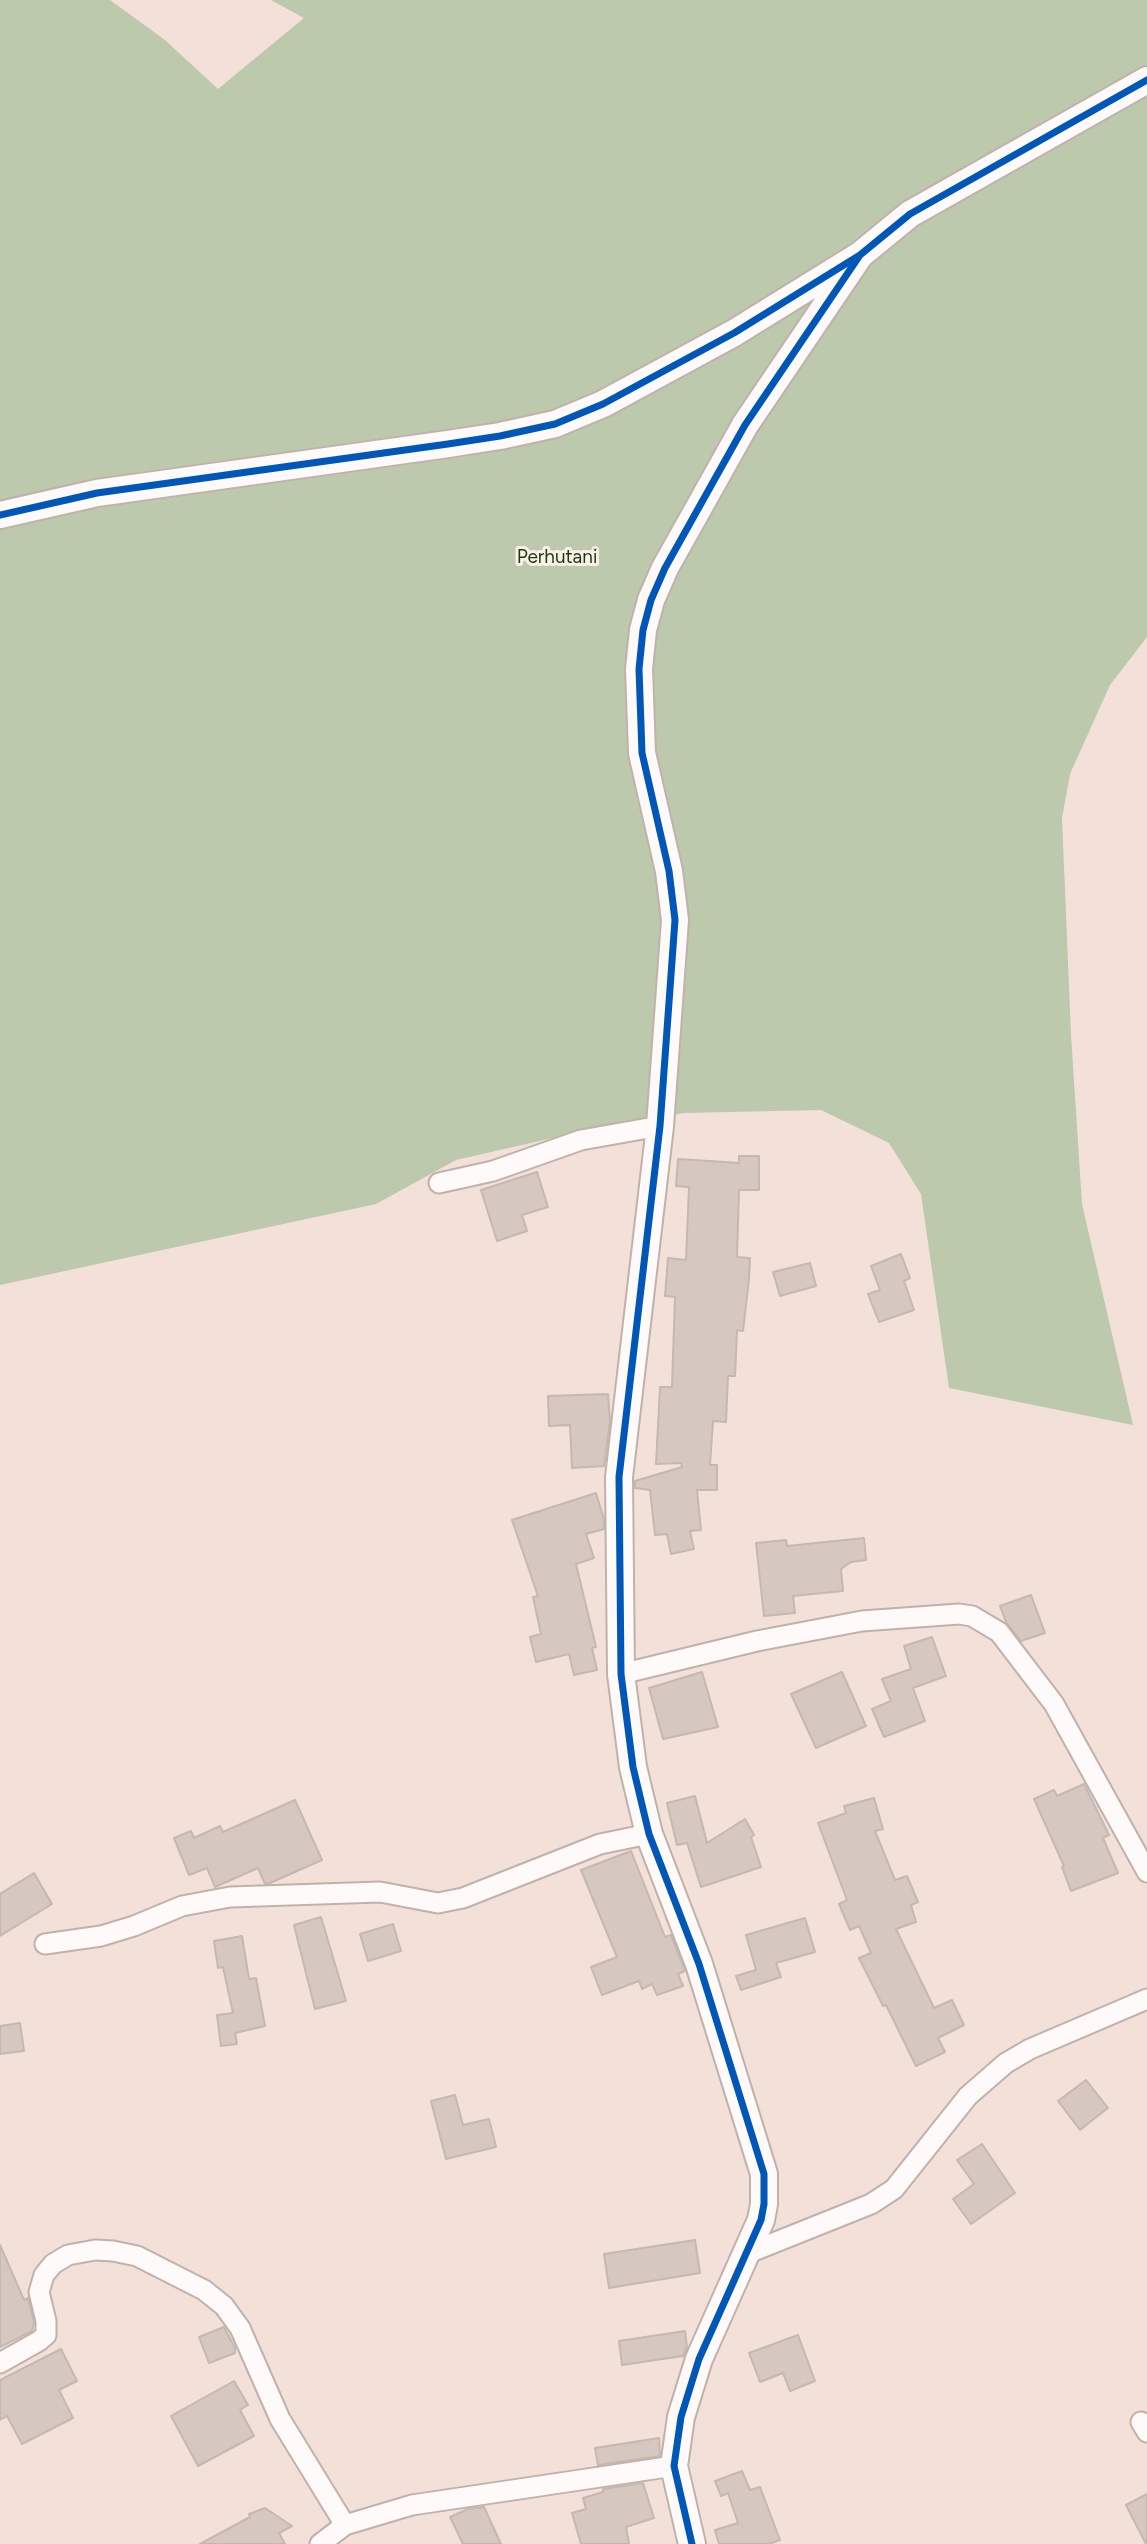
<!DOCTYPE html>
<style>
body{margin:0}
canvas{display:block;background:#f3e0d8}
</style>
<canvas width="1147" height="2544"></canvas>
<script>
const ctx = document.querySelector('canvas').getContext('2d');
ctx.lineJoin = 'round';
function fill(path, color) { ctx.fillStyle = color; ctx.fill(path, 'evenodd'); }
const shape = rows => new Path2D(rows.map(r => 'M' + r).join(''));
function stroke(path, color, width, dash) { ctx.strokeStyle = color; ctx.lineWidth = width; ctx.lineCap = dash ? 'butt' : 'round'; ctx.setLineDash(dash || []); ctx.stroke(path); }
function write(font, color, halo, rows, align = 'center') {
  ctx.font = font + ' Figtree,sans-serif'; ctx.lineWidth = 6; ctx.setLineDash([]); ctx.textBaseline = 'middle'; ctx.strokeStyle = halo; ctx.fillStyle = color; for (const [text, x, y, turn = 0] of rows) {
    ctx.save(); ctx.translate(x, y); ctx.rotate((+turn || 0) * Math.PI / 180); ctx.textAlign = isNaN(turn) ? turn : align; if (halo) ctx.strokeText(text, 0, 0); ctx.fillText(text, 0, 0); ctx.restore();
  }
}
fill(shape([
 [0,0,110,0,165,40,218,89,304,18,271,0,1147,0,1147,637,1110,685,1070,774,1062,818,1071,1035,1082,1204,1133,1425,949,1388,921,1194,889,1143,821,1110,684,1113,610,1125,456,1160,376,1204,0,1285]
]), '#bcc9ac');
const building = shape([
 [739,1156,759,1156,759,1190,739,1190,737,1257,750,1258,749,1279,743,1331,737,1330,735,1376,728,1376,726,1422,713,1421,710,1465,717,1465,717,1490,697,1490,701,1530,690,1531,694,1549,671,1554,667,1534,655,1535,650,1490,635,1488,635,1481,682,1467,681,1463,656,1464,660,1387,672,1387,675,1297,665,1296,668,1258,686,1260,689,1187,676,1186,678,1159,739,1163,739,1156],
 [537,1172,548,1207,522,1215,527,1231,497,1241,481,1190,537,1172],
 [901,1254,910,1278,904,1281,914,1310,879,1322,868,1294,880,1290,871,1266,901,1254],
 [810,1263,816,1286,780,1296,773,1272,810,1263],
 [608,1394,610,1421,604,1466,572,1468,570,1425,549,1426,548,1396,608,1394],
 [596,1493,604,1519,604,1529,586,1534,594,1558,576,1564,596,1647,592,1648,597,1670,574,1675,569,1654,536,1662,530,1637,541,1634,533,1597,538,1596,512,1520,596,1493],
 [864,1538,866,1560,851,1562,841,1569,843,1591,793,1596,795,1613,764,1616,756,1543,786,1540,787,1546,864,1538],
 [1031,1595,1045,1633,1021,1641,1006,1622,1000,1606,1031,1595],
 [932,1637,946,1676,913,1688,925,1721,884,1737,872,1709,891,1701,882,1679,911,1669,904,1646,932,1637],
 [702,1672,718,1727,663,1739,649,1688,702,1672],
 [842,1672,866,1726,816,1748,791,1694,842,1672],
 [1084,1784,1109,1835,1103,1838,1118,1873,1071,1891,1062,1867,1064,1866,1034,1799,1054,1790,1057,1796,1084,1784],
 [695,1796,707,1843,745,1819,754,1835,751,1837,761,1867,701,1887,687,1843,677,1845,667,1803,695,1796],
 [874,1798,883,1829,875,1831,895,1880,907,1876,918,1902,911,1905,916,1922,896,1929,934,2008,952,2000,964,2025,938,2038,945,2052,916,2066,886,2005,883,2006,859,1958,871,1953,859,1926,850,1930,839,1904,847,1900,818,1823,846,1813,844,1806,874,1798],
 [295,1800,322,1860,270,1883,265,1884,258,1868,215,1887,207,1868,189,1875,174,1838,191,1831,194,1838,220,1826,223,1832,295,1800],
 [631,1851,665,1937,671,1935,685,1971,678,1974,683,1986,657,1995,652,1984,642,1989,639,1981,602,1995,591,1967,617,1957,581,1870,631,1851],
 [34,1873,52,1904,0,1936,0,1894,34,1873],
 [321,1917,346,2001,315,2009,294,1925,321,1917],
 [805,1918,815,1952,776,1963,781,1977,741,1990,736,1976,756,1970,746,1935,805,1918],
 [393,1924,401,1951,368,1961,360,1934,393,1924],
 [242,1936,249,1979,256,1978,265,2026,235,2033,237,2044,221,2046,217,2015,233,2013,223,1967,218,1968,214,1941,242,1936],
 [20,2023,24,2051,0,2054,0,2026,20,2023],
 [1086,2080,1108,2108,1080,2130,1058,2101,1086,2080],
 [455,2095,463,2125,489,2119,496,2147,446,2159,431,2101,455,2095],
 [982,2144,1015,2193,971,2224,953,2199,974,2184,957,2160,982,2144],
 [695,2240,700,2273,609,2288,604,2254,695,2240],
 [0,2245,24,2300,28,2298,34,2322,32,2331,0,2347,0,2245],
 [224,2327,235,2348,235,2353,209,2363,199,2337,224,2327],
 [685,2331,687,2347,683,2356,622,2365,619,2341,685,2331],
 [798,2335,815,2381,790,2391,783,2373,760,2382,749,2353,798,2335],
 [61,2349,77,2381,59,2390,73,2418,22,2444,7,2416,0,2420,0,2380,61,2349],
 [234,2381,248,2405,240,2410,254,2436,198,2466,171,2416,234,2381],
 [659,2438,660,2456,598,2465,595,2448,659,2438],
 [742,2471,750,2490,760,2487,780,2540,769,2544,719,2544,715,2530,738,2523,728,2493,721,2496,715,2481,742,2471],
 [643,2483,654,2518,626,2527,629,2544,581,2544,572,2513,586,2509,583,2498,603,2492,603,2489,643,2483],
 [1147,2494,1147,2544,1146,2544,1126,2505,1147,2494],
 [484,2507,501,2544,463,2544,450,2517,468,2509,484,2507],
 [265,2508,292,2526,279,2533,285,2544,200,2544,250,2517,249,2514,265,2508]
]);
fill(building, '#d6c8c0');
stroke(building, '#c5b8b0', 2);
const street = shape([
 [439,1183,493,1171,581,1140,660,1126],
 [621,1674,757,1641,862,1621,959,1614,972,1616,999,1632,1054,1704,1147,1872],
 [45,1944,101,1936,134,1926,182,1906,230,1897,380,1892,438,1903,463,1898,600,1844,649,1834],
 [746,2254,871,2204,894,2189,968,2096,1006,2063,1030,2049,1147,1999],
 [0,2363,39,2341,46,2335,46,2321,39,2292,44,2275,53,2264,68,2255,95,2250,113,2251,137,2256,204,2290,224,2306,240,2328,280,2419,345,2525],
 [1141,2422,1147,2432],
 [320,2544,345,2525,412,2505,674,2466]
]);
const secondary = shape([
 [0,515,97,493,448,444,500,436,555,424,603,404,734,333,860,255,910,214,1147,80],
 [692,2544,674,2466,681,2417,699,2359,761,2220,764,2204,764,2174,699,1964,649,1834,633,1767,621,1674,619,1477,660,1126,675,920,669,871,642,753,639,669,643,630,651,600,665,568,745,425,860,255]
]);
stroke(street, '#c0b2ab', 23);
stroke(secondary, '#c0b2ab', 30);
stroke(street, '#fdfaf9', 19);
stroke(secondary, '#fdfaf9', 26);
stroke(shape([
 [0,515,97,493,448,444,500,436,555,424,603,404,734,333,860,255,910,214,1147,80],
 [692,2544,674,2466,681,2417,699,2359,761,2220,764,2204,764,2174,699,1964,649,1834,633,1767,621,1674,619,1477,660,1126,675,920,669,871,642,753,639,669,643,630,651,600,665,568,745,425,860,255]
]), '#0057b8', 7);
write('19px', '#153d0d', '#fceee8', [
 ["Perhutani",557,557]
]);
</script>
